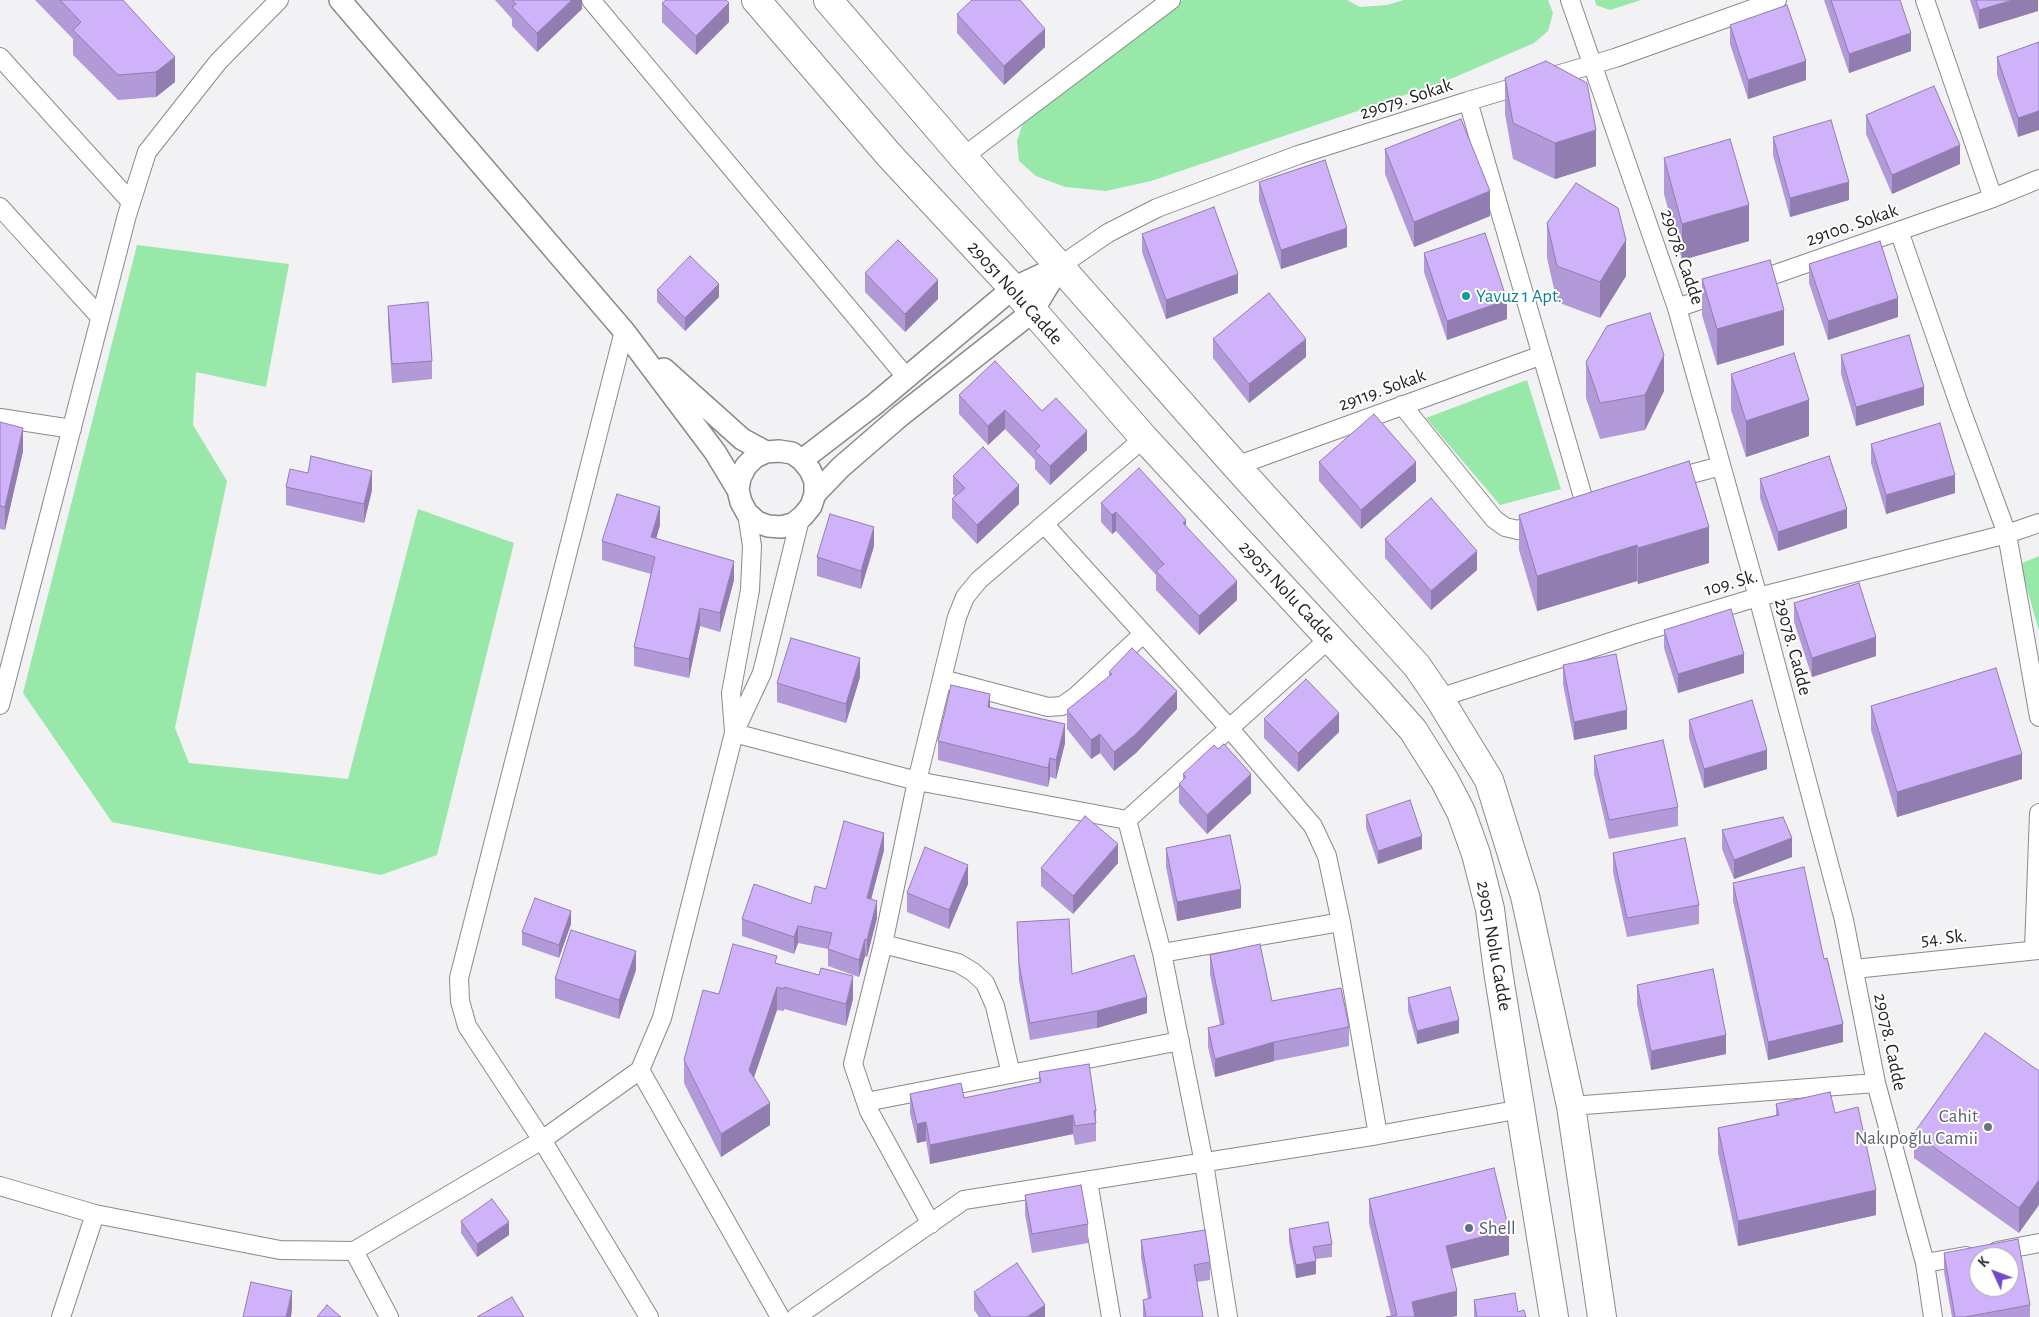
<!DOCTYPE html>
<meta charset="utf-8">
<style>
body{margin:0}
#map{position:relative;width:2039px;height:1317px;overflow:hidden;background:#f2f1f4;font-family:"Alegreya Sans",sans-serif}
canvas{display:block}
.north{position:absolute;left:1969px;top:1247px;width:50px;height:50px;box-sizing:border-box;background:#fff;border:1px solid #a7a7a7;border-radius:50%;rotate:313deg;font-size:14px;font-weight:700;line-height:20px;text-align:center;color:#222223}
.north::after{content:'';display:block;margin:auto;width:18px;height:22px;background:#724bc4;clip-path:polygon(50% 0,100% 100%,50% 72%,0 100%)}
</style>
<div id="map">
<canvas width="2039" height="1317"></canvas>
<div class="north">K</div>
</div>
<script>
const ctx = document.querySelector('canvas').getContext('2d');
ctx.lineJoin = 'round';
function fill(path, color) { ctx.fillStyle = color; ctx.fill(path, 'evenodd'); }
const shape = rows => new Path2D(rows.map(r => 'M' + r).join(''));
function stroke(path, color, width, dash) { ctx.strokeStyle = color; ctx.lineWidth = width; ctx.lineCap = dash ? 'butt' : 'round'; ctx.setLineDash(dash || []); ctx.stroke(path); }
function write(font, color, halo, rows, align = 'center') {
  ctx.font = font + ' "Alegreya Sans",sans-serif'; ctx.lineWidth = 4; ctx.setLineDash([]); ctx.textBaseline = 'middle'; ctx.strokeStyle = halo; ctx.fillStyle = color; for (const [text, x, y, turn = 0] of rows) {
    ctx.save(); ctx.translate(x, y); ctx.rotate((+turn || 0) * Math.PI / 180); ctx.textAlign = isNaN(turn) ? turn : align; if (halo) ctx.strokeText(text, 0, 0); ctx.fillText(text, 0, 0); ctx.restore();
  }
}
fill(shape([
 [1183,0,1347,0,1360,7,1387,5,1404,0,1548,0,1553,13,1548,31,1534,43,1446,81,1151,181,1106,191,1065,187,1036,176,1019,161,1017,141,1023,123],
 [1595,0,1641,0,1610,10,1596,5],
 [137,245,289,264,266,387,196,372,193,425,227,481,175,728,189,763,348,779,418,509,514,543,437,855,381,875,112,822,23,693],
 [1527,380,1561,489,1500,505,1426,418],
 [2039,556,2039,631,2020,564]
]), '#97e8a9');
const minor = shape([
 [591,0,907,378],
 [1570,0,1677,308,1758,597,1844,920,1876,1083,1925,1263,1933,1317],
 [1925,0,1993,198],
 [0,57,131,202],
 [1468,101,1585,504],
 [963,157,1171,0],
 [0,207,100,317],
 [1899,231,1959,404,2007,534,2039,717],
 [1060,266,1108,233,1157,208,1298,155,1468,101,1615,58,1777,0],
 [1753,282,1993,198,2039,179],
 [1677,308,1723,292],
 [624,331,459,978,460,1001,467,1026,542,1140,649,1317],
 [1402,405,1494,519,1505,527,1518,530,1540,522],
 [0,418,72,429],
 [1236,466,1542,355],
 [1672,479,1721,466],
 [1044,524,1230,729,1313,826,1327,856,1341,922],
 [942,679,1048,707,1062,706,1075,697,1143,634],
 [1439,698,1635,634,1758,597,2007,534,2039,523],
 [0,705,127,215,147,152,218,62,279,0],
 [734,732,731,693,750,590,752,546,747,513],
 [734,733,917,781,957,617,965,597,979,580,1144,438],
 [883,944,958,963,973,972,985,983,995,1006,1011,1074],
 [2034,949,2039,813],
 [1162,953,1341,922,1378,1135],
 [1854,969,2039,950],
 [640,1070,780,1317],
 [866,1102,1180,1041],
 [1571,1106,1876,1083],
 [1088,1181,1111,1317],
 [0,1186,95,1214,280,1250,354,1251,542,1140,640,1070,662,1018,734,733,762,673,800,519],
 [931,1224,869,1111,853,1064,883,944,917,781,1127,820],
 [354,1251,389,1317],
 [1997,1251,2039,1243],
 [1925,1263,1966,1256],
 [61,1317,95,1214],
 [796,1317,964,1200,1378,1135,1521,1109],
 [1228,1317,1204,1163,1162,953,1127,820,1330,638]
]);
const tertiary = shape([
 [340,0,624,331,715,452,738,490],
 [664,369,742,439,766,452,779,451,792,453,802,460,810,470,815,481,815,494,811,506,803,516,793,524,781,527,768,526,757,522,747,513,741,502,738,490,740,478,746,466,755,457,766,452],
 [802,460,875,404,1013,288,1060,266],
 [815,494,841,467,900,416,1032,312,1060,266]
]);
const primary = shape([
 [756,0,889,155,1013,288,1144,438,1382,695,1413,730,1445,781,1461,812,1476,854,1490,909,1498,971,1554,1317],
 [828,0,963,157,1236,466,1417,666,1439,698,1489,780,1525,896,1571,1106,1602,1317]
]);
stroke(minor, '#8a898c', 20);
stroke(tertiary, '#8a898c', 24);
stroke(primary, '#8a898c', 30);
stroke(minor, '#fff', 18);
stroke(tertiary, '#fff', 21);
stroke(primary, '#fff', 28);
fill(shape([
 [35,0,123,0,175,82,156,97,118,100,73,55,73,39],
 [495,0,582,0,582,9,537,52,512,26,512,19],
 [1824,0,1900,0,1911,51,1849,73],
 [1970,0,2038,0,2038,11,1979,29],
 [662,3,729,22,696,55,662,22],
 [957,14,1045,47,1004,85,957,33],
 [1730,25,1806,80,1748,99,1730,44],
 [2039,42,2018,137,1997,75,1997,57],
 [1505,78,1596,166,1555,179,1513,159,1505,114],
 [1866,115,1960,164,1892,194,1866,134],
 [1773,137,1849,200,1790,217,1773,155],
 [1385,149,1490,216,1414,247,1385,174],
 [1664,158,1749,241,1682,260,1664,194],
 [1259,182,1347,247,1281,269,1259,201],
 [1547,223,1626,276,1600,318,1557,302,1547,258],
 [1142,234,1238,293,1166,319,1142,252],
 [1424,253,1507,319,1447,340,1424,272],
 [1809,264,1898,317,1828,340,1809,283],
 [865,273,938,299,905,332,865,292],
 [1702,279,1784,345,1717,365,1702,315],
 [657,290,719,297,685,331,657,302],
 [388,306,432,361,432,379,392,383,388,324],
 [1213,339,1306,357,1249,403,1213,358],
 [1841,355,1924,405,1856,426,1841,374],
 [1586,362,1664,391,1645,430,1600,439,1586,398],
 [1731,374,1809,436,1746,457,1731,410],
 [959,395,1042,411,1087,450,1050,485,1035,469,1035,460,1005,429,988,445,959,414],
 [0,422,23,451,5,530,0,529],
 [1871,444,1955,493,1886,514,1871,463],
 [1319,462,1416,481,1361,529,1319,481],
 [308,473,372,490,364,523,286,505,286,487],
 [953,476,1019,504,977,544,952,518,952,499,955,496,953,494],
 [1760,479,1847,528,1778,551,1760,498],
 [1101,503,1186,527,1237,600,1199,635,1156,590,1156,575,1116,531,1112,534,1101,522],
 [1519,515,1709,563,1638,584,1637,581,1537,611,1519,550],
 [660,525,656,539,734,580,720,632,700,626,689,678,634,666,634,647,651,574,602,560,602,541],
 [1385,539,1477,570,1431,610,1385,558],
 [874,546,861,589,817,576,817,557],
 [1794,603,1876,656,1812,677,1794,622],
 [1664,630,1744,673,1678,693,1664,648],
 [1563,665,1627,729,1574,740,1563,684],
 [1109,672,1177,709,1136,753,1114,771,1100,753,1091,759,1067,729,1067,710,1109,677],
 [860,677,846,723,777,702,777,683],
 [1871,706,2022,779,1897,817,1871,730],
 [990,707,1065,743,1056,779,1050,777,1048,787,938,760,938,741],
 [1264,719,1339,732,1298,772,1264,738],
 [1689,720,1767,769,1704,788,1689,738],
 [1594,756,1678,807,1678,826,1609,839,1594,774],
 [1183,774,1251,793,1207,834,1179,803,1179,784,1183,780],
 [1366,815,1422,849,1378,864,1366,828],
 [1722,830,1792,857,1734,879,1722,849],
 [1166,848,1241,908,1177,921,1166,867],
 [884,850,871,899,877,918,867,957,865,956,859,977,828,966,828,949,798,943,794,954,742,936,742,919,811,904,826,889],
 [1613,853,1699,905,1699,924,1627,937,1613,872],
 [1118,863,1073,914,1041,886,1041,868],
 [1733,883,1824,959,1843,1042,1768,1060,1733,901],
 [968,884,949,929,907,912,907,893],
 [1017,922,1072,974,1147,1013,1097,1028,1030,1040,1019,980],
 [571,924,559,958,522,945,522,932],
 [1210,955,1272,1001,1349,1027,1349,1046,1274,1061,1215,1077,1208,1047,1208,1028,1220,1025,1210,974],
 [777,963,853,999,846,1026,784,1009,784,1011,777,1010,754,1077,770,1125,721,1157,684,1083,684,1060,719,994],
 [636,970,619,1019,555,998,555,979],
 [1637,985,1726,1054,1651,1070,1637,1004],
 [1408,998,1459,1033,1417,1044,1408,1011],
 [2039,1071,2019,1233,1914,1158,1914,1133],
 [1039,1072,1096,1111,1096,1141,1075,1145,1073,1134,930,1164,926,1141,917,1143,910,1113,910,1094,964,1098,1039,1083],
 [1776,1104,1835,1113,1876,1215,1738,1246,1718,1153,1718,1128,1776,1115],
 [1025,1195,1088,1224,1088,1243,1032,1253,1025,1214],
 [1369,1199,1509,1255,1451,1269,1457,1316,1451,1317,1386,1317,1391,1316,1369,1223],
 [461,1221,509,1235,477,1257,461,1233],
 [1289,1229,1332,1244,1332,1257,1315,1259,1316,1274,1296,1278,1289,1242],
 [1141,1240,1210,1262,1210,1280,1197,1282,1203,1317,1143,1317,1143,1300,1148,1299,1141,1257],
 [1944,1253,2030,1305,2030,1317,1952,1317,1944,1272],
 [974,1292,1045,1317,979,1317,974,1310],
 [1474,1300,1518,1312,1526,1317,1474,1317]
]), '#b299d7');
fill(shape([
 [572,0,582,0,582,9,537,52,537,33],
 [2013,0,2038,0,2038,11,1979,29,1979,10],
 [729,3,729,22,696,55,696,36],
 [1045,29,1045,47,1004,85,1004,66],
 [1911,33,1911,51,1849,73,1849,54],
 [175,57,175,82,156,97,156,72],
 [1806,61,1806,80,1748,99,1748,80],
 [2039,111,2039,130,2018,137,2018,118],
 [1596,130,1596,166,1555,179,1555,143],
 [1960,145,1960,164,1892,194,1892,175],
 [1849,182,1849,200,1790,217,1790,198],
 [1490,191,1490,216,1414,247,1414,222],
 [1749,205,1749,241,1682,260,1682,224],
 [1347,228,1347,247,1281,269,1281,250],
 [1626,240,1626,276,1600,318,1600,282],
 [1238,274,1238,293,1166,319,1166,300],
 [938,280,938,299,905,332,905,314],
 [719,284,719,297,685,331,685,318],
 [1898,298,1898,317,1828,340,1828,321],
 [1507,300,1507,319,1447,340,1447,321],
 [1784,310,1784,345,1717,365,1717,329],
 [1306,339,1306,357,1249,403,1249,384],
 [1664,355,1664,391,1645,430,1645,395],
 [1924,387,1924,405,1856,426,1856,407],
 [1809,400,1809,436,1746,457,1746,421],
 [1005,410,1005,429,988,445,988,426],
 [23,428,23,451,5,530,5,507],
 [1087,431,1087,450,1050,485,1050,466],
 [1416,462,1416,481,1361,529,1361,510],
 [372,471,372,490,364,523,364,504],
 [1955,475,1955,493,1886,514,1886,495],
 [1019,485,1019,504,977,544,977,525],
 [660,507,660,525,651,556,651,537],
 [1847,509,1847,528,1778,551,1778,532],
 [1116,512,1116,531,1112,534,1112,515],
 [1186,520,1186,538,1183,523],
 [874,527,874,546,861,589,861,571],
 [1709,527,1709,563,1638,584,1638,548],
 [1637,545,1637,581,1537,611,1537,576],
 [1477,551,1477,570,1431,610,1431,591],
 [734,561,734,580,720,632,720,613],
 [1237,581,1237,600,1199,635,1199,616],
 [700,608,700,626,689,678,689,659],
 [1876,637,1876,656,1812,677,1812,658],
 [1744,654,1744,673,1678,693,1678,674],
 [860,658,860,677,846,723,846,704],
 [1177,691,1177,709,1136,753,1114,771,1114,752],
 [990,694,990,712,988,707],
 [1627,710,1627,729,1574,740,1574,722],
 [1339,713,1339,732,1298,772,1298,753],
 [1065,724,1065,743,1056,779,1056,760],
 [1100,734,1100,753,1091,759,1091,740],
 [1767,750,1767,769,1704,788,1704,769],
 [2022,754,2022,779,1897,817,1897,792],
 [1050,758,1050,777,1048,787,1048,768],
 [1251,774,1251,793,1207,834,1207,815],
 [884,833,884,850,867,915,867,898],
 [1422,836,1422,849,1378,864,1378,851],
 [1792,838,1792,857,1734,879,1734,860],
 [1118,844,1118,863,1073,914,1073,896],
 [968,865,968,884,949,929,949,910],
 [1241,889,1241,908,1177,921,1177,902],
 [877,901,877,918,867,957,867,940],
 [571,911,571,924,559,958,559,945],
 [798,926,798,943,794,954,794,937],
 [865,939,865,956,859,977,859,960],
 [636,951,636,970,619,1019,619,1000],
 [853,976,853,999,846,1026,846,1004],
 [777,987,777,1010,749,1092,749,1070],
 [1147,997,1147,1013,1097,1028,1097,1011],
 [1459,1020,1459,1033,1417,1044,1417,1031],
 [1843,1024,1843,1042,1768,1060,1768,1042],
 [1726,1035,1726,1054,1651,1070,1651,1051],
 [1274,1042,1274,1061,1215,1077,1215,1059],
 [770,1103,770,1125,721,1157,721,1134],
 [1073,1115,1073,1134,930,1164,930,1145],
 [926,1122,926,1141,917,1143,917,1124],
 [2039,1180,2039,1205,2019,1233,2019,1208],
 [1876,1190,1876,1215,1738,1246,1738,1221],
 [509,1222,509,1235,477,1257,477,1244],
 [1509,1230,1509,1255,1446,1270,1446,1246],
 [1316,1261,1316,1274,1296,1278,1296,1265],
 [292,1291,292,1309,291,1317,286,1317],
 [1457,1291,1457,1316,1451,1317,1412,1317,1412,1302],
 [1045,1305,1045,1317,1027,1317]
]), '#917daf');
const building = shape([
 [60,0,123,0,175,57,156,72,118,75,73,30,81,22,60,0],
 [512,0,572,0,537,33,512,7,516,4,512,0],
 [666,0,726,0,729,3,696,36,662,3,666,0],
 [972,0,1020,0,1045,29,1004,66,957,14,972,0],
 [1831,0,1900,0,1911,33,1849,54,1831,0],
 [1976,0,2013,0,1979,10,1976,0],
 [1787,5,1806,61,1748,80,1730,25,1787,5],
 [2039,42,2039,111,2018,118,1997,57,2039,42],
 [1546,61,1587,83,1596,130,1555,143,1513,123,1505,78,1546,61],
 [1934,86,1960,145,1892,175,1866,115,1934,86],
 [1461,119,1490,191,1414,222,1385,149,1461,119],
 [1831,120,1849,182,1790,198,1773,137,1831,120],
 [1730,139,1749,205,1682,224,1664,158,1730,139],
 [1325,160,1347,228,1281,250,1259,182,1325,160],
 [1576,183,1618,208,1626,240,1600,282,1557,266,1547,223,1576,183],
 [1214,207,1238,274,1166,300,1142,234,1214,207],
 [1485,233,1507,300,1447,321,1424,253,1485,233],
 [898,240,938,280,905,314,865,273,898,240],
 [1880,241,1898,298,1828,321,1809,264,1880,241],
 [690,256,719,284,685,318,657,290,690,256],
 [1770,260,1784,310,1717,329,1702,279,1770,260],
 [1269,293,1306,339,1249,384,1213,339,1269,293],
 [428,302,432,361,392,364,388,306,428,302],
 [1650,313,1664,355,1645,395,1600,403,1586,362,1607,326,1650,313],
 [1909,335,1924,387,1856,407,1841,355,1909,335],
 [1794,353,1809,400,1746,421,1731,374,1794,353],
 [995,361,1042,411,1056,398,1087,431,1050,466,1035,451,1040,446,1005,410,988,426,959,395,995,361],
 [1374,414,1416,462,1361,510,1319,462,1374,414],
 [0,422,23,428,5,507,0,506,0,422],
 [1940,423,1955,475,1886,495,1871,444,1940,423],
 [983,447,1019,485,977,525,952,499,965,488,953,476,983,447],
 [311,456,372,471,364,504,286,487,290,469,308,473,311,456],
 [1829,456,1847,509,1778,532,1760,479,1829,456],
 [1689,461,1709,527,1638,548,1637,545,1537,576,1519,515,1689,461],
 [1139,468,1186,520,1183,523,1237,581,1199,616,1156,571,1164,564,1116,512,1112,515,1101,503,1139,468],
 [617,494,660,507,651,537,734,561,720,613,700,608,689,659,634,647,655,557,602,541,617,494],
 [1431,498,1477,551,1431,591,1385,539,1431,498],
 [830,514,874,527,861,571,817,557,830,514],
 [1859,583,1876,637,1812,658,1794,603,1859,583],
 [1731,609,1744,654,1678,674,1664,630,1731,609],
 [791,638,860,658,846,704,777,683,791,638],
 [1132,648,1177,691,1136,734,1114,752,1100,734,1091,740,1067,710,1112,674,1109,672,1132,648],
 [1616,654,1627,710,1574,722,1563,665,1616,654],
 [1996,668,2022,754,1897,792,1871,706,1996,668],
 [1306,679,1339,713,1298,753,1264,719,1306,679],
 [951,685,990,694,988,707,1065,724,1056,760,1050,758,1048,768,938,741,951,685],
 [1752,700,1767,750,1704,769,1689,720,1752,700],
 [1663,740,1678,807,1609,820,1594,756,1663,740],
 [1224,744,1251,774,1207,815,1179,784,1186,777,1183,774,1214,745,1218,749,1224,744],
 [1410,800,1422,836,1378,851,1366,815,1410,800],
 [1085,816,1118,844,1073,896,1041,868,1085,816],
 [1783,817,1792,838,1734,860,1722,830,1783,817],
 [844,821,884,833,867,898,877,901,867,940,865,939,859,960,828,949,832,933,798,926,794,937,742,919,754,884,811,904,815,886,826,889,844,821],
 [1230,835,1241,889,1177,902,1166,848,1230,835],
 [1685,838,1699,905,1627,918,1613,853,1685,838],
 [925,847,968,865,949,910,907,893,925,847],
 [1804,867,1824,959,1827,958,1843,1024,1768,1042,1733,883,1804,867],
 [535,898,571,911,559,945,522,932,535,898],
 [1069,919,1072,974,1134,955,1147,997,1097,1011,1030,1023,1019,964,1017,922,1069,919],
 [571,930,636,951,619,1000,555,979,571,930],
 [733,944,777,956,775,963,819,975,821,968,853,976,846,1004,784,987,784,989,777,987,749,1070,770,1103,721,1134,684,1060,703,990,719,994,733,944],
 [1260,944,1272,1001,1341,988,1349,1027,1274,1042,1215,1059,1208,1028,1224,1024,1210,955,1260,944],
 [1713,969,1726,1035,1651,1051,1637,985,1713,969],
 [1450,987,1459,1020,1417,1031,1408,998,1450,987],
 [1985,1033,2039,1071,2039,1180,2019,1208,1914,1133,1985,1033],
 [1089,1064,1096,1111,1094,1111,1096,1123,1075,1126,1073,1115,930,1145,926,1122,917,1124,910,1094,961,1083,964,1098,1041,1082,1039,1072,1089,1064],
 [1830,1092,1835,1113,1858,1107,1876,1190,1738,1221,1718,1128,1779,1115,1776,1104,1830,1092],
 [1494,1168,1509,1230,1446,1246,1457,1291,1412,1302,1415,1317,1386,1317,1397,1315,1369,1199,1494,1168],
 [1081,1185,1088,1224,1032,1234,1025,1195,1081,1185],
 [492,1199,509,1222,477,1244,461,1221,492,1199],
 [1328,1222,1332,1244,1313,1247,1316,1261,1296,1265,1289,1229,1328,1222],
 [1205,1230,1210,1262,1194,1265,1203,1317,1146,1317,1143,1300,1151,1298,1141,1240,1205,1230],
 [2018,1239,2030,1305,1965,1317,1955,1317,1944,1253,2018,1239],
 [1979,1257,2009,1257,2009,1287,1979,1287,1979,1257],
 [1017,1263,1045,1305,1027,1317,991,1317,974,1292,1017,1263],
 [251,1282,292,1291,286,1317,243,1317,251,1282],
 [1515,1293,1518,1312,1524,1310,1526,1317,1477,1317,1474,1300,1515,1293],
 [512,1297,524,1317,477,1317,512,1297],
 [327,1305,341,1317,317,1317,327,1305]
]);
fill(building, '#cfb2fa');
stroke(building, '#917daf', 1);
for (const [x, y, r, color] of [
 [1466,296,5,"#0f9aa8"],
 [1988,1127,5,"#6b7280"],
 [1469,1228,5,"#5c6f8a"]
]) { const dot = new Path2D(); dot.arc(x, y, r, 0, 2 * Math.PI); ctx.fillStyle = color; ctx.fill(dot); stroke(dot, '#fff', 2); }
write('19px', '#222223', '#fff', [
 ["29079. Sokak",1406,99,-18],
 ["29100. Sokak",1852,225,-19],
 ["29078. Cadde",1682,257,71],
 ["29051 Nolu Cadde",1015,293,48],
 ["29119. Sokak",1382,390,-20],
 ["109. Sk.",1731,583,-16],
 ["29051 Nolu Cadde",1287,592,47],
 ["29078. Cadde",1793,647,75],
 ["54. Sk.",1944,938,-6],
 ["29051 Nolu Cadde",1494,946,80],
 ["29078. Cadde",1890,1042,78]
]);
write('19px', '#0d838f', '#fff', [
 ["Yavuz 1 Apt.",1476,296]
], 'left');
write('19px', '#5b616d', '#fff', [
 ["Cahit",1978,1116],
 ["Nakıpoğlu Camii",1978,1138]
], 'right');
write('19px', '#4e5e75', '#fff', [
 ["Shell",1479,1228]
], 'left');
</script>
